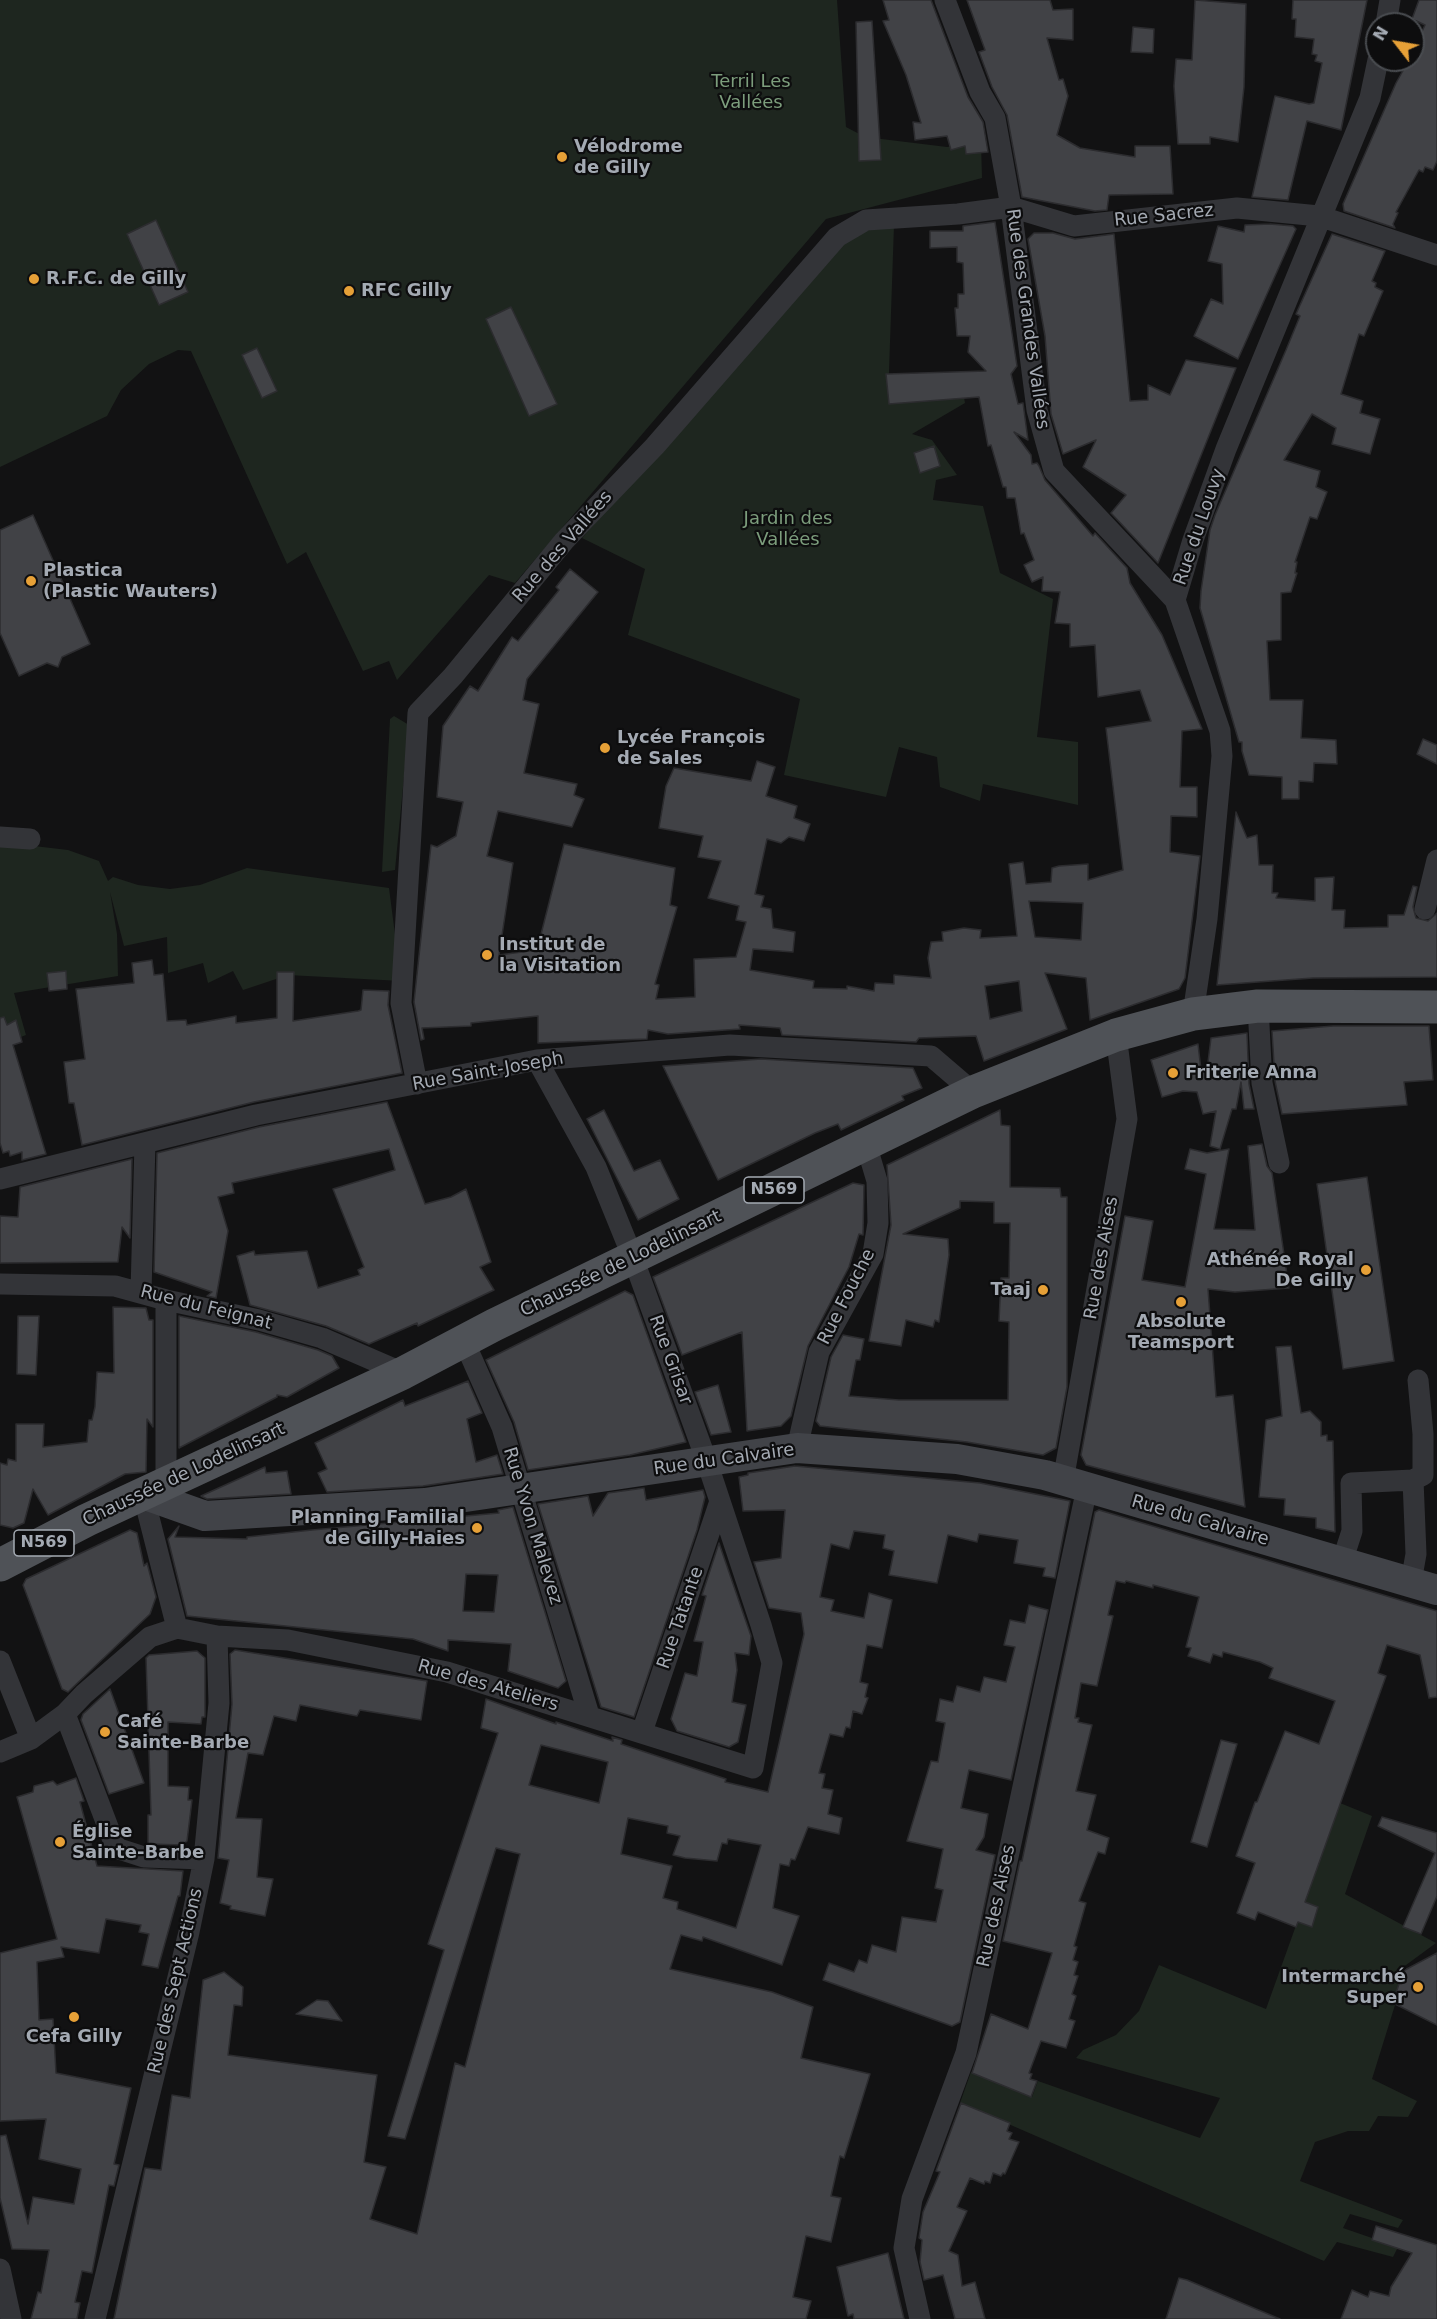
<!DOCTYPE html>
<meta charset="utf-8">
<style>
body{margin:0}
#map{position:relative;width:1437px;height:2319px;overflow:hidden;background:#121213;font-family:"DejaVu Sans",sans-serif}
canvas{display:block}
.north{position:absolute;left:1365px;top:12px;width:60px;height:60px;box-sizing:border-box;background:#0d0d0e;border:2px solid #494c50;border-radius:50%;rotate:301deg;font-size:16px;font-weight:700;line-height:24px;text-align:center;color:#a4aab3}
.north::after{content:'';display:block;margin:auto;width:21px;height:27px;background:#e6a037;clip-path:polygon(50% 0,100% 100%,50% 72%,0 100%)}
</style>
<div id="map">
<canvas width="1437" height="2319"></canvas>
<div class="north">N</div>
</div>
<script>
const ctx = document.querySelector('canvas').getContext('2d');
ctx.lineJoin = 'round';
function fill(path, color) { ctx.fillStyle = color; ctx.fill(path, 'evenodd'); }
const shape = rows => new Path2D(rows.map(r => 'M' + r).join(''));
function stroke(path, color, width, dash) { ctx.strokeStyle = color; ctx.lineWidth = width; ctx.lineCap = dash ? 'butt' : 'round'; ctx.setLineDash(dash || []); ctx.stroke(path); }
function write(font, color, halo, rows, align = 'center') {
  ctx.font = font + ' "DejaVu Sans",sans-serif'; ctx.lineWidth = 4.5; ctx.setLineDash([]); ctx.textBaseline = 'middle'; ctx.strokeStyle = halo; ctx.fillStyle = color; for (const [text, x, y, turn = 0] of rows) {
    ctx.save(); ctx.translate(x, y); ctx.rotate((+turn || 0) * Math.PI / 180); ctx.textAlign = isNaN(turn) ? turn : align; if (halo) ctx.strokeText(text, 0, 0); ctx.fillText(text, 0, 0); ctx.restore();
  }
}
fill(shape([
 [0,0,837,0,846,127,865,137,947,147,981,142,982,178,826,219,515,583,489,575,397,680,389,661,363,671,306,552,287,564,191,351,178,350,149,364,121,390,107,416,0,467],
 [877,225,894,225,888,401,964,397,965,403,912,434,932,440,957,475,936,480,933,500,983,506,1000,573,1053,599,1037,737,1078,742,1078,805,983,784,980,801,940,787,937,757,899,747,886,797,784,775,800,699,628,635,645,569,582,538,834,249],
 [394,716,409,725,395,870,382,872,390,719],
 [0,842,68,850,99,861,108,881,113,877,138,885,170,889,200,885,247,868,389,888,401,981,288,975,243,990,233,971,208,983,203,963,168,973,167,937,124,946,110,892,117,934,118,976,14,993,26,1035,0,1045],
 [1340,1803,1372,1816,1345,1894,1436,1943,1402,1968,1395,2005,1372,2079,1417,2101,1408,2117,1378,2116,1369,2131,1348,2131,1315,2142,1300,2181,1403,2220,1398,2228,1350,2214,1343,2228,1398,2247,1393,2257,1337,2242,1324,2261,960,2103,971,2072,1032,2097,1038,2081,1200,2138,1220,2098,1076,2058,1083,2050,1116,2035,1139,2011,1159,1965,1266,2009]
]), '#1e261f');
const building = shape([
 [883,0,931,0,968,97,983,122,988,152,966,154,965,146,951,150,947,136,915,140,913,122,921,123,906,75,883,21,889,20,883,0],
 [967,0,1050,0,1053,10,1073,9,1073,40,1047,38,1059,80,1063,79,1068,96,1057,135,1080,148,1135,157,1135,146,1170,146,1173,194,1109,195,1107,210,1095,211,1022,197,1007,115,992,87,979,52,985,50,967,0],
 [1195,0,1246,4,1244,87,1238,142,1210,137,1210,144,1178,144,1174,86,1176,59,1192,60,1195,0],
 [1293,0,1367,0,1341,130,1307,121,1288,200,1252,197,1275,96,1309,104,1314,103,1322,63,1315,61,1317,55,1312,54,1314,39,1295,37,1296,19,1292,19,1293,0],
 [1419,0,1437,0,1437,161,1433,170,1425,167,1423,172,1419,170,1396,212,1398,213,1393,224,1395,228,1344,211,1343,204,1396,83,1409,60,1413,60,1413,51,1425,25,1412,19,1419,0],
 [872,21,881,160,859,161,856,22,872,21],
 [1133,27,1154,29,1153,53,1131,52,1133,27],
 [156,220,188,292,159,305,127,234,156,220],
 [995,222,1017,366,1011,374,1018,404,1023,403,1028,440,1014,432,1031,455,1032,464,1037,463,1039,466,1045,480,1093,536,1095,533,1127,568,1130,583,1162,635,1202,729,1182,731,1180,787,1197,787,1197,817,1171,816,1170,852,1200,856,1185,978,1179,989,1090,1020,1086,978,1045,973,1067,1029,984,1061,976,1036,919,1038,916,1042,782,1035,780,1028,739,1025,740,1029,668,1034,648,1030,647,1039,538,1043,538,1016,471,1023,471,1026,422,1028,424,1039,421,1040,414,1002,431,845,437,847,456,836,463,802,437,797,443,726,470,686,478,691,512,637,518,641,559,590,556,587,570,569,598,592,527,679,523,700,539,704,524,773,577,784,574,795,584,799,572,827,498,811,487,856,513,863,499,955,537,950,564,844,675,868,670,905,677,907,655,984,659,985,656,999,695,997,694,959,736,957,746,922,736,920,739,906,708,898,721,861,698,857,703,836,659,828,666,786,674,768,751,781,757,761,775,767,766,796,797,806,794,818,810,824,804,841,789,837,781,843,767,839,755,894,764,896,761,907,771,909,773,928,795,932,793,952,753,949,750,970,814,981,813,988,847,989,847,986,874,991,875,983,894,984,894,975,931,978,928,958,931,942,943,941,942,932,964,928,981,930,980,938,1017,936,1009,864,1023,862,1026,884,1051,882,1052,868,1059,866,1088,864,1088,880,1123,870,1106,728,1151,721,1140,690,1098,697,1095,645,1070,647,1070,624,1055,623,1060,592,1042,591,1043,577,1032,582,1024,565,1034,560,1024,533,1021,534,1015,498,1007,498,1006,487,1003,487,991,445,988,446,979,397,889,404,886,374,986,371,968,352,970,336,957,336,955,308,958,308,958,294,964,294,963,263,957,262,957,247,930,248,930,231,963,231,963,226,995,222],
 [1029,901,1083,903,1081,940,1035,937,1029,901],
 [1019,981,1022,1011,990,1019,985,986,1019,981],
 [1270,224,1293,226,1296,229,1238,359,1194,336,1211,299,1223,304,1222,264,1208,261,1218,226,1244,232,1245,225,1270,224],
 [1034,233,1053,233,1075,239,1114,234,1130,401,1148,400,1148,385,1170,395,1186,360,1236,368,1158,563,1111,513,1126,495,1083,467,1096,440,1063,454,1051,414,1045,336,1028,239,1034,233],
 [1332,234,1385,251,1372,281,1376,283,1375,287,1383,291,1364,336,1359,334,1341,394,1363,401,1360,413,1380,419,1370,454,1332,444,1336,428,1312,414,1284,460,1320,471,1316,487,1327,492,1317,519,1310,517,1295,562,1297,562,1295,573,1297,573,1291,592,1281,593,1281,640,1267,641,1270,700,1303,700,1301,738,1336,740,1337,764,1314,763,1313,782,1299,781,1299,799,1282,799,1282,777,1249,775,1242,751,1242,742,1239,742,1200,608,1201,591,1210,530,1215,515,1286,350,1300,316,1296,314,1332,234],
 [511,307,557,404,529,416,486,319,511,307],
 [257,348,277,391,262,398,242,355,257,348],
 [934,446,940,466,920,473,914,453,934,446],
 [33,515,90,644,62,657,58,667,47,663,19,676,0,633,0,530,33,515],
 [1423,739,1437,745,1437,764,1417,754,1423,739],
 [1236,812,1247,838,1257,835,1259,865,1273,865,1272,893,1278,893,1276,898,1315,901,1315,878,1334,877,1332,910,1345,910,1344,928,1388,927,1388,915,1404,915,1413,886,1417,887,1413,907,1416,918,1428,921,1437,913,1437,977,1313,978,1217,985,1236,812],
 [152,960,154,975,163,974,167,1021,186,1020,187,1025,236,1016,236,1023,277,1018,277,972,294,972,293,1021,358,1011,361,1010,363,990,389,991,388,1005,402,1073,254,1102,82,1145,74,1103,69,1103,64,1062,85,1059,76,989,134,983,132,963,152,960],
 [66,971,67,989,49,991,47,973,66,971],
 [4,1017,7,1025,16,1020,22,1042,13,1045,46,1154,22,1160,22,1152,10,1156,9,1151,3,1153,0,1143,0,1018,4,1017],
 [1333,1026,1429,1026,1433,1080,1404,1082,1407,1105,1282,1114,1275,1081,1272,1031,1333,1026],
 [1247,1033,1249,1084,1254,1109,1244,1109,1241,1082,1236,1109,1232,1109,1220,1149,1210,1146,1216,1111,1203,1114,1197,1092,1183,1091,1162,1097,1151,1060,1198,1044,1201,1070,1207,1070,1211,1038,1247,1033],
 [761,1059,913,1068,922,1088,902,1096,904,1100,841,1130,838,1124,815,1133,718,1180,663,1066,761,1059],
 [387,1102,425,1204,451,1197,466,1189,491,1262,480,1267,494,1290,418,1326,417,1323,369,1344,326,1326,250,1305,237,1256,254,1251,255,1255,307,1251,318,1288,360,1275,358,1270,364,1267,333,1189,395,1170,389,1149,232,1183,234,1193,218,1197,228,1231,216,1298,207,1296,212,1292,154,1272,157,1153,259,1127,387,1102],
 [604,1110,634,1171,660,1160,679,1199,638,1220,587,1119,604,1110],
 [1000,1110,1001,1125,1010,1126,1010,1187,1060,1188,1061,1197,1067,1197,1067,1387,1056,1448,1043,1455,967,1442,820,1426,816,1421,831,1357,843,1335,864,1339,860,1360,856,1360,849,1396,899,1400,1008,1400,1009,1322,999,1321,1001,1278,1009,1278,1010,1223,994,1223,994,1202,960,1201,960,1208,903,1234,948,1239,949,1255,939,1322,935,1320,933,1327,906,1320,901,1346,869,1341,891,1225,887,1165,1000,1110],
 [1262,1144,1267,1166,1272,1173,1289,1288,1235,1292,1208,1289,1216,1397,1233,1395,1245,1507,1086,1465,1081,1455,1125,1216,1153,1221,1142,1280,1185,1287,1206,1174,1185,1169,1190,1149,1207,1153,1229,1149,1214,1229,1255,1230,1248,1146,1262,1144],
 [132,1159,130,1238,122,1227,118,1262,0,1263,0,1216,18,1217,20,1187,132,1159],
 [1367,1177,1394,1361,1343,1369,1317,1184,1367,1177],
 [853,1183,864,1185,863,1235,859,1234,849,1267,808,1346,791,1416,781,1426,747,1431,742,1332,682,1355,653,1277,853,1183],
 [625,1291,633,1295,686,1442,630,1455,528,1470,514,1422,486,1360,625,1291],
 [113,1307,146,1308,149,1320,153,1320,153,1427,147,1419,146,1472,125,1474,48,1515,33,1489,24,1523,13,1528,0,1525,0,1463,7,1465,8,1459,16,1461,16,1424,44,1424,43,1447,87,1442,89,1420,92,1420,95,1407,97,1372,114,1373,113,1307],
 [18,1316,39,1316,36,1375,17,1374,18,1316],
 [179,1316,256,1332,318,1350,332,1356,339,1368,287,1397,277,1395,277,1397,179,1448,179,1316],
 [1291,1346,1301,1413,1310,1411,1321,1422,1321,1436,1327,1435,1327,1441,1333,1441,1335,1532,1316,1528,1316,1518,1284,1515,1285,1499,1259,1497,1266,1420,1282,1416,1276,1347,1291,1346],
 [468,1381,482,1413,467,1419,476,1462,497,1455,503,1474,423,1486,327,1492,318,1473,327,1469,315,1443,403,1400,405,1406,468,1381],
 [718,1385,731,1432,711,1435,695,1392,718,1385],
 [795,1466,980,1483,1070,1501,1055,1578,1043,1576,1045,1568,1014,1563,1018,1540,979,1534,977,1542,948,1535,937,1583,889,1575,894,1551,883,1548,885,1535,854,1531,849,1549,831,1544,820,1597,834,1600,831,1611,864,1618,869,1593,892,1600,882,1648,867,1645,860,1682,868,1684,865,1697,868,1698,862,1714,853,1711,850,1728,846,1727,843,1737,830,1734,819,1773,825,1774,822,1788,833,1790,828,1814,842,1818,839,1834,808,1827,795,1860,791,1859,789,1866,780,1864,773,1908,799,1916,782,1965,703,1937,702,1941,681,1935,670,1969,772,1992,813,2007,801,2058,870,2074,844,2158,840,2156,831,2196,841,2198,831,2242,806,2236,793,2297,811,2301,806,2319,114,2319,145,2168,161,2170,172,2095,190,2098,203,1980,224,1972,243,1987,242,2006,234,2005,228,2055,377,2075,364,2162,386,2167,370,2219,417,2234,455,2063,465,2067,520,1854,496,1848,405,2139,388,2136,444,1950,428,1944,498,1733,481,1728,486,1699,556,1724,556,1722,613,1741,612,1737,622,1740,621,1744,726,1779,725,1782,768,1792,804,1634,801,1613,769,1608,754,1562,781,1558,785,1510,743,1511,739,1477,748,1475,748,1473,795,1466],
 [541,1745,608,1762,599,1803,529,1785,541,1745],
 [628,1818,668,1826,667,1833,680,1836,673,1855,685,1858,717,1861,722,1843,727,1844,728,1839,761,1845,736,1928,677,1909,678,1902,663,1898,672,1866,621,1854,628,1818],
 [265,1467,266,1473,287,1471,291,1494,207,1499,201,1496,265,1467],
 [644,1488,646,1500,703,1490,705,1497,697,1530,634,1717,601,1707,538,1504,588,1496,593,1516,608,1493,644,1488],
 [513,1507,566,1681,558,1688,508,1671,511,1644,448,1640,448,1651,413,1639,187,1616,168,1539,179,1526,175,1537,247,1539,247,1537,312,1530,499,1513,498,1510,513,1507],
 [466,1574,498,1575,494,1612,463,1611,466,1574],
 [1099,1510,1437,1611,1437,1697,1429,1698,1420,1655,1387,1645,1378,1673,1386,1676,1305,1902,1318,1907,1312,1927,1298,1922,1296,1927,1258,1912,1255,1920,1237,1913,1255,1863,1236,1856,1255,1802,1257,1802,1285,1731,1319,1744,1335,1701,1269,1678,1273,1668,1260,1662,1223,1652,1222,1657,1213,1654,1210,1663,1188,1656,1191,1648,1186,1647,1199,1597,1153,1585,1153,1588,1126,1581,1125,1583,1116,1581,1108,1615,1113,1616,1097,1686,1081,1683,1075,1718,1079,1718,1078,1722,1092,1725,1076,1791,1096,1795,1087,1830,1109,1838,1105,1854,1098,1852,1079,1901,1086,1903,1074,1946,1077,1947,1073,1960,1078,1962,1074,1975,1078,1976,1072,1994,1076,1996,1069,2019,1075,2021,1066,2048,1041,2041,1029,2073,1032,2074,1030,2079,1037,2081,1031,2097,972,2073,991,2014,1028,2029,1052,1953,1003,1941,1020,1861,1022,1861,1095,1512,1099,1510],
 [130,1530,137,1533,144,1566,147,1563,156,1597,150,1614,68,1692,62,1689,23,1585,26,1579,130,1530],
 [719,1543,751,1636,749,1655,735,1653,737,1670,732,1702,746,1705,738,1742,729,1747,677,1731,671,1719,685,1673,697,1676,703,1642,694,1641,706,1596,702,1595,719,1543],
 [1029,1605,1048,1610,1011,1780,969,1770,961,1808,988,1814,984,1837,976,1850,995,1855,960,2022,952,2026,823,1980,829,1963,854,1972,859,1960,867,1963,872,1945,896,1952,902,1917,936,1922,943,1890,935,1888,943,1849,907,1841,931,1761,938,1762,945,1723,936,1721,940,1699,953,1702,957,1686,980,1692,984,1677,1006,1682,1015,1647,1004,1645,1010,1620,1025,1623,1029,1605],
 [235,1650,427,1681,421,1720,360,1710,357,1716,300,1705,296,1721,274,1716,263,1755,248,1753,236,1818,262,1819,257,1877,273,1879,265,1916,230,1909,231,1906,220,1903,229,1860,218,1858,232,1704,230,1654,235,1650],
 [197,1651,205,1658,205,1717,202,1717,201,1724,168,1722,168,1786,189,1787,188,1800,192,1800,187,1841,182,1845,148,1844,148,1815,151,1815,146,1658,149,1655,197,1651],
 [110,1689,144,1783,109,1794,81,1720,83,1714,110,1689],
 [1221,1740,1237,1744,1207,1847,1191,1842,1221,1740],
 [76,1778,84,1801,80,1802,97,1866,183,1871,180,1896,178,1896,158,1968,142,1965,149,1934,139,1932,141,1925,106,1919,99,1953,61,1947,64,1957,37,1962,39,2020,53,2019,56,2073,131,2088,114,2164,119,2165,114,2186,109,2185,92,2273,82,2271,75,2302,80,2303,77,2319,31,2319,38,2292,41,2293,49,2250,12,2249,0,2198,0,2136,6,2135,28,2224,33,2197,74,2204,81,2169,39,2159,46,2119,0,2121,0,1953,57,1939,17,1797,33,1792,34,1786,53,1781,57,1785,76,1778],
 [1382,1817,1437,1833,1437,1896,1421,1934,1403,1927,1435,1853,1378,1826,1382,1817],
 [1437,1953,1437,2025,1393,2003,1403,1971,1437,1953],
 [317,2000,328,2001,342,2021,296,2014,317,2000],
 [961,2103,1010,2123,1007,2131,1012,2133,1009,2139,1019,2142,1005,2174,1003,2173,1001,2176,993,2173,990,2183,985,2181,984,2184,970,2178,957,2207,967,2211,949,2251,958,2255,962,2286,975,2282,985,2319,955,2319,943,2275,924,2280,920,2262,922,2240,919,2238,923,2212,940,2172,936,2171,961,2103],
 [1376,2226,1437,2245,1437,2319,1341,2319,1352,2290,1368,2297,1370,2291,1389,2296,1391,2287,1412,2253,1372,2240,1376,2226],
 [888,2253,904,2319,854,2319,853,2314,848,2316,837,2267,888,2253],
 [1179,2278,1187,2280,1280,2319,1166,2319,1179,2278]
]);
fill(building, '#414246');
stroke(building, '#2c2c2f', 1.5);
stroke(shape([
 [945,0,980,92,995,118,1011,207,1037,410,1054,471,1175,600],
 [1386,24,1390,0],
 [0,837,30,839],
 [1425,909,1437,860],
 [1258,1006,1262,1083,1279,1163],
 [1193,1014,1207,919,1222,756,1220,731,1175,600,1193,540,1226,449,1370,98,1378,60],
 [417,1084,401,1003,418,713,453,676,564,541,655,446,837,237,866,220,958,214,1011,207,1074,226,1237,208,1319,216,1437,255],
 [0,1179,256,1115,537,1060,730,1045,931,1056,973,1092],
 [0,1284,115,1286,166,1300,259,1320,322,1338,403,1373],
 [141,1292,145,1143],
 [166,1300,166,1483],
 [464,1341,502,1427,589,1715],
 [797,1448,819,1352,873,1254,878,1223,877,1181,866,1144],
 [1413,1480,1423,1475,1423,1434,1418,1380],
 [1063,1481,1127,1119,1116,1035],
 [143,1494,177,1628],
 [1342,1562,1352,1531,1351,1483,1413,1480,1416,1554,1411,1582],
 [217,1636,288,1640,447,1672,753,1768,772,1663,761,1625,707,1462,633,1258,596,1167,537,1060],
 [0,1661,31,1739],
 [642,1732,719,1504],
 [0,1752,31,1739,65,1714],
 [0,2269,11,2319],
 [95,2319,189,1932,204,1859,219,1703,217,1636,177,1628,150,1637,84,1694,65,1714,116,1848,144,1857,204,1859],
 [920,2319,904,2248,912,2199,966,2053,1087,1488]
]), '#333438', 21);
stroke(shape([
 [143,1494,205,1516,425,1503,797,1448,957,1459,1045,1475,1437,1590]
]), '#414348', 30);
stroke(shape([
 [0,1565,87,1520,403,1373,494,1325,973,1092,1116,1035,1193,1014,1258,1006,1437,1007]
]), '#4f5257', 33);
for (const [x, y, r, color] of [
 [562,157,6,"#e6a037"],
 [34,279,6,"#e6a037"],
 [349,291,6,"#e6a037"],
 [31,581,6,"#e6a037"],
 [605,748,6,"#e6a037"],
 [487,955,6,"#e6a037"],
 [1173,1073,6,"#e6a037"],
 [1366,1270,6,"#e6a037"],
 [1043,1290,6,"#e6a037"],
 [1181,1302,6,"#e6a037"],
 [477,1528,6,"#e6a037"],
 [105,1732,6,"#e6a037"],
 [60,1842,6,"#e6a037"],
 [1418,1987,6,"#e6a037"],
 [74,2017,6,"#e6a037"]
]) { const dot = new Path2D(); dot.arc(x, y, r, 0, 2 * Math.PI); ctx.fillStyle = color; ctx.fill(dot); stroke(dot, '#0d0d0e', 2); }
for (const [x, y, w] of [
 [774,1190,60],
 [44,1543,60]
]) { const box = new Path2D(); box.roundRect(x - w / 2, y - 13, w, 26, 4.5); ctx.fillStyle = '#0d0d0e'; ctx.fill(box); stroke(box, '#a4aab3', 1.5); }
write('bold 16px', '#a4aab3', null, [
 ["N569",774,1190],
 ["N569",44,1543]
]);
write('18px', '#7c9d7c', '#0d0d0e', [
 ["Terril Les",751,82],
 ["Vallées",751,103],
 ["Jardin des",788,519],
 ["Vallées",788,540]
]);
write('bold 18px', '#a4aab3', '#0d0d0e', [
 ["Vélodrome",574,147],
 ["de Gilly",574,168],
 ["R.F.C. de Gilly",46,279],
 ["RFC Gilly",361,291],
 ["Plastica",43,571],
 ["(Plastic Wauters)",43,592],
 ["Lycée François",617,738],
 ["de Sales",617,759],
 ["Institut de",499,945],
 ["la Visitation",499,966],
 ["Friterie Anna",1185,1073],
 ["Athénée Royal",1354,1260,"right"],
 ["De Gilly",1354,1281,"right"],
 ["Taaj",1031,1290,"right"],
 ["Absolute",1181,1322,"center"],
 ["Teamsport",1181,1343,"center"],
 ["Planning Familial",465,1518,"right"],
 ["de Gilly-Haies",465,1539,"right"],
 ["Café",117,1722],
 ["Sainte-Barbe",117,1743],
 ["Église",72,1832],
 ["Sainte-Barbe",72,1853],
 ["Intermarché",1406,1977,"right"],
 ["Super",1406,1998,"right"],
 ["Cefa Gilly",74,2037,"center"]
], 'left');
write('18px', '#a4aab3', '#0d0d0e', [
 ["Rue Sacrez",1164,216,-6],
 ["Rue des Grandes Vallées",1027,319,82],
 ["Rue du Louvy",1200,527,-71],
 ["Rue des Vallées",563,547,-49],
 ["Rue Saint-Joseph",488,1072,-10],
 ["Rue des Aises",1102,1258,-80],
 ["Chaussée de Lodelinsart",621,1264,-26],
 ["Rue Fouche",847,1297,-63],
 ["Rue du Feignat",206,1308,14],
 ["Rue Grisar",670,1360,70],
 ["Rue du Calvaire",724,1460,-8],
 ["Chaussée de Lodelinsart",184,1475,-25],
 ["Rue du Calvaire",1200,1521,16],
 ["Rue Yvon Malevez",532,1526,73],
 ["Rue Tatante",681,1618,-71],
 ["Rue des Ateliers",488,1686,16],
 ["Rue des Aises",997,1906,-78],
 ["Rue des Sept Actions",176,1981,-77]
]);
</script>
